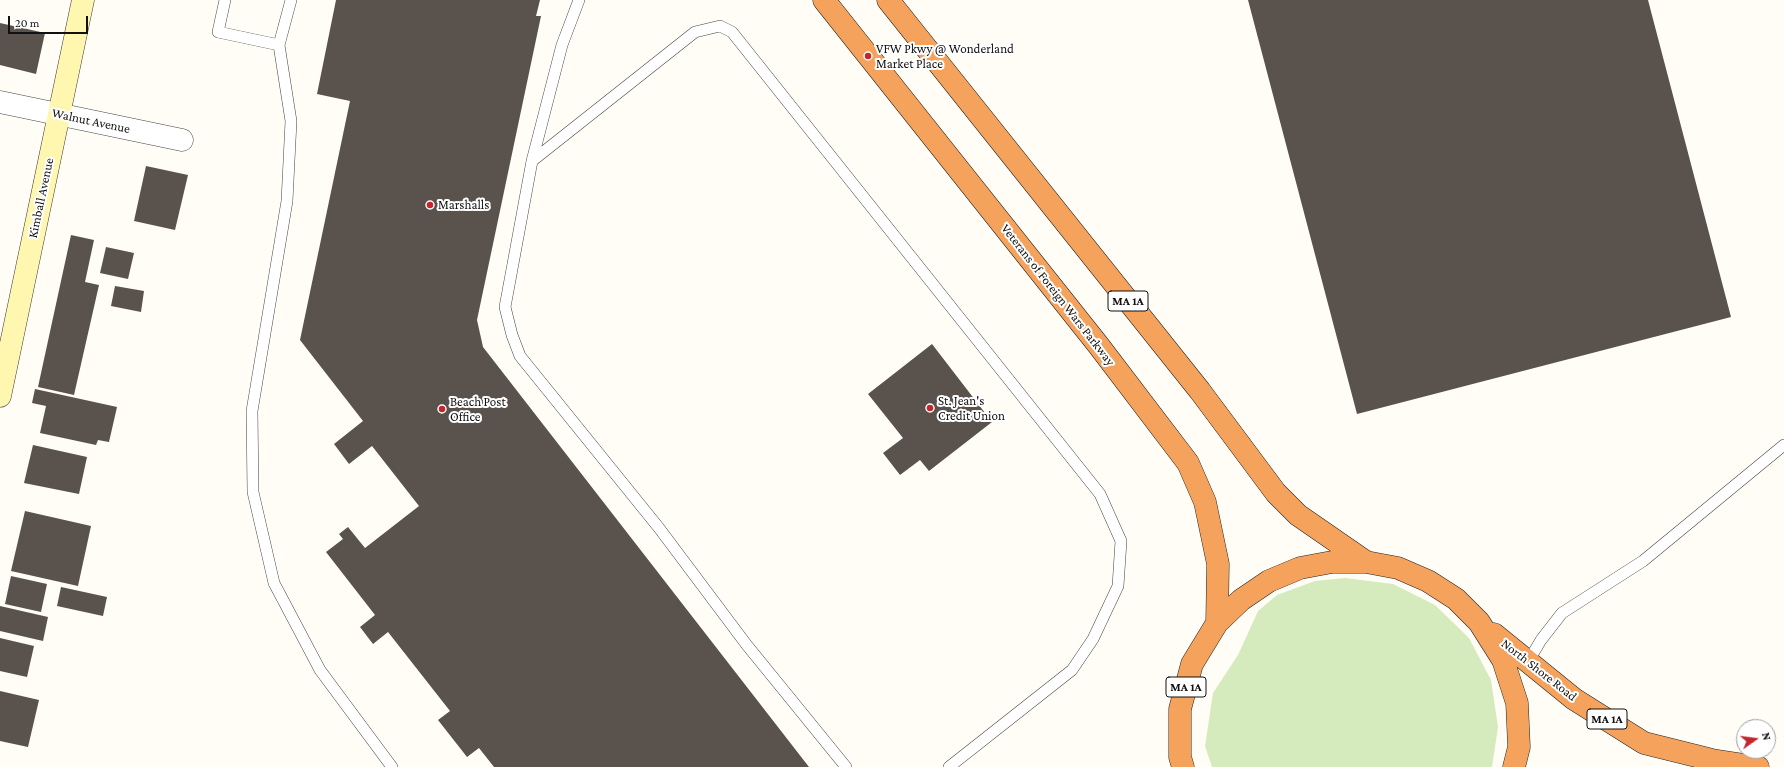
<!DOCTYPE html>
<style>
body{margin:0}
#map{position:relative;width:1784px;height:767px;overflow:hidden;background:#fffdf5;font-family:"Crimson Pro",serif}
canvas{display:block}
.north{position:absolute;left:1736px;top:719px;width:40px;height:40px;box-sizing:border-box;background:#fff;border:1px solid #a0a0a0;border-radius:50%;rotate:76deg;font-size:11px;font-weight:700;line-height:16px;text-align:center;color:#111}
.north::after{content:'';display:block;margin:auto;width:14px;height:18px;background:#c4262e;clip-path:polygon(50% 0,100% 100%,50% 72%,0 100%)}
.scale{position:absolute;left:8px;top:16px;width:80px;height:18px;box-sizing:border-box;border:2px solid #111;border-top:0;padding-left:5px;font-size:12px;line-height:14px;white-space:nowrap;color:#111;-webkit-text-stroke:3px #fff;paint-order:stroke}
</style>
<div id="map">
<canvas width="1784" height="767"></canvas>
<div class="north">N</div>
<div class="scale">20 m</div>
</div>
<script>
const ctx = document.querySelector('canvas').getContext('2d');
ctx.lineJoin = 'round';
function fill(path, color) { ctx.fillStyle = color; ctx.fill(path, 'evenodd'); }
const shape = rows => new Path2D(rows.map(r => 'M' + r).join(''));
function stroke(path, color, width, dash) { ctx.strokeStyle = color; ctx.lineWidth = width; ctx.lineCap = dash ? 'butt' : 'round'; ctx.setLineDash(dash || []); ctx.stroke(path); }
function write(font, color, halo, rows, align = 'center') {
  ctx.font = font + ' "Crimson Pro",serif'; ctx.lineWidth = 4; ctx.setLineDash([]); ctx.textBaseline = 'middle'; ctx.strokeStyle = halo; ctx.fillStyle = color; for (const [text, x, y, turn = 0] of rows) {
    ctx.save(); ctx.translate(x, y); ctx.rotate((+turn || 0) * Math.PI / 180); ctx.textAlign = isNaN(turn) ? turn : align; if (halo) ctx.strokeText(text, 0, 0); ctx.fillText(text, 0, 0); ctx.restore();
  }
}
fill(shape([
 [1345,578,1393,584,1435,605,1469,638,1491,680,1498,727,1492,767,1212,767,1205,746,1213,693,1238,655,1258,611,1277,595,1315,581]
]), '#d5ebbd');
fill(shape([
 [336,0,540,0,536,16,541,16,477,320,483,347,809,767,494,767,479,748,467,757,438,720,450,711,388,632,373,644,360,627,375,615,326,552,343,539,339,534,348,527,365,548,419,506,372,446,349,464,334,444,363,421,300,340,350,101,317,94],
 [1248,0,1648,0,1731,317,1357,414],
 [0,23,45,33,36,74,0,65],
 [146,166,188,175,175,230,134,221],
 [71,235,94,240,85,282,99,285,74,395,38,387],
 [106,247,134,253,128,279,100,273],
 [115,286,144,291,141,312,111,306],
 [932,344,992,422,929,471,920,460,900,475,883,453,903,438,868,394],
 [35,389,117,407,109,442,98,440,96,445,40,433,46,406,32,403],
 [33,445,87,457,79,494,24,483],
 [25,511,91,526,78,586,11,571],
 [11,576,47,584,41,612,5,604],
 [61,587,107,597,103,616,57,606],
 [0,606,48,617,43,641,0,631],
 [0,638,34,646,27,677,0,671],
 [0,691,39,700,28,747,0,741]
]), '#5a524d');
const lane = shape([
 [225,0,218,32,279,45,291,121,287,201,252,411,253,492,274,583,320,670,392,767],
 [579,0,562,45,532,161,505,307,512,335,520,356,659,528,746,644,846,767],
 [279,45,291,0],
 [532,161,695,32,720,26,732,32,1100,494,1121,541,1118,586,1093,639,1072,670,949,767],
 [1528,662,1541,640,1562,613,1643,561,1784,445]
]);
const street = shape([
 [0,102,182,140]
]);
const secondary = shape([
 [0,396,83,0]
]);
const highway = shape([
 [824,0,1099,346,1188,463,1205,502,1218,564,1217,623],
 [888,0,1200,391,1276,493,1298,515,1366,562],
 [1494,634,1574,699,1644,743,1712,760,1758,767],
 [1183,767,1180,757,1180,709,1192,664,1217,623,1241,600,1269,581,1300,568,1332,562,1366,562,1398,568,1428,581,1456,599,1479,622,1503,660,1517,703,1519,747,1514,767]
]);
stroke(lane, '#444', 12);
stroke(street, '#444', 23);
stroke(secondary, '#333', 23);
stroke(highway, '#222', 23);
stroke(lane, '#fff', 11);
stroke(street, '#fff', 22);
stroke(secondary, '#fff6b0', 22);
stroke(highway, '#f5a25d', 22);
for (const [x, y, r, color] of [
 [868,56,4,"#c4262e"],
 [430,205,4,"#c4262e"],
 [930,408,4,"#c4262e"],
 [442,409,4,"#c4262e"]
]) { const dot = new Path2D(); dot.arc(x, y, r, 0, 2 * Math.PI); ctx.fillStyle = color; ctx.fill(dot); stroke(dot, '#fff', 1.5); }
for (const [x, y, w] of [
 [1128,301,40],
 [1186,687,40],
 [1607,719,40]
]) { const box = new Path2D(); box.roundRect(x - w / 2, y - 10, w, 20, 3); ctx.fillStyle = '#fff'; ctx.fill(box); stroke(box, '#111', 1); }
write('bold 12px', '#111', null, [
 ["MA 1A",1128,301],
 ["MA 1A",1186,687],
 ["MA 1A",1607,719]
]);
write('13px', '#111', '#fff', [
 ["VFW Pkwy @ Wonderland",876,49],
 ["Market Place",876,64],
 ["Marshalls",438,205],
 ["St. Jean's",938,401],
 ["Credit Union",938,416],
 ["Beach Post",450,402],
 ["Office",450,417]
], 'left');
write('13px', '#111', '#fff', [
 ["Walnut Avenue",91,121,12],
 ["Kimball Avenue",41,198,-78],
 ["Veterans of Foreign Wars Parkway",1058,295,52],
 ["North Shore Road",1539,670,38]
]);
</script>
